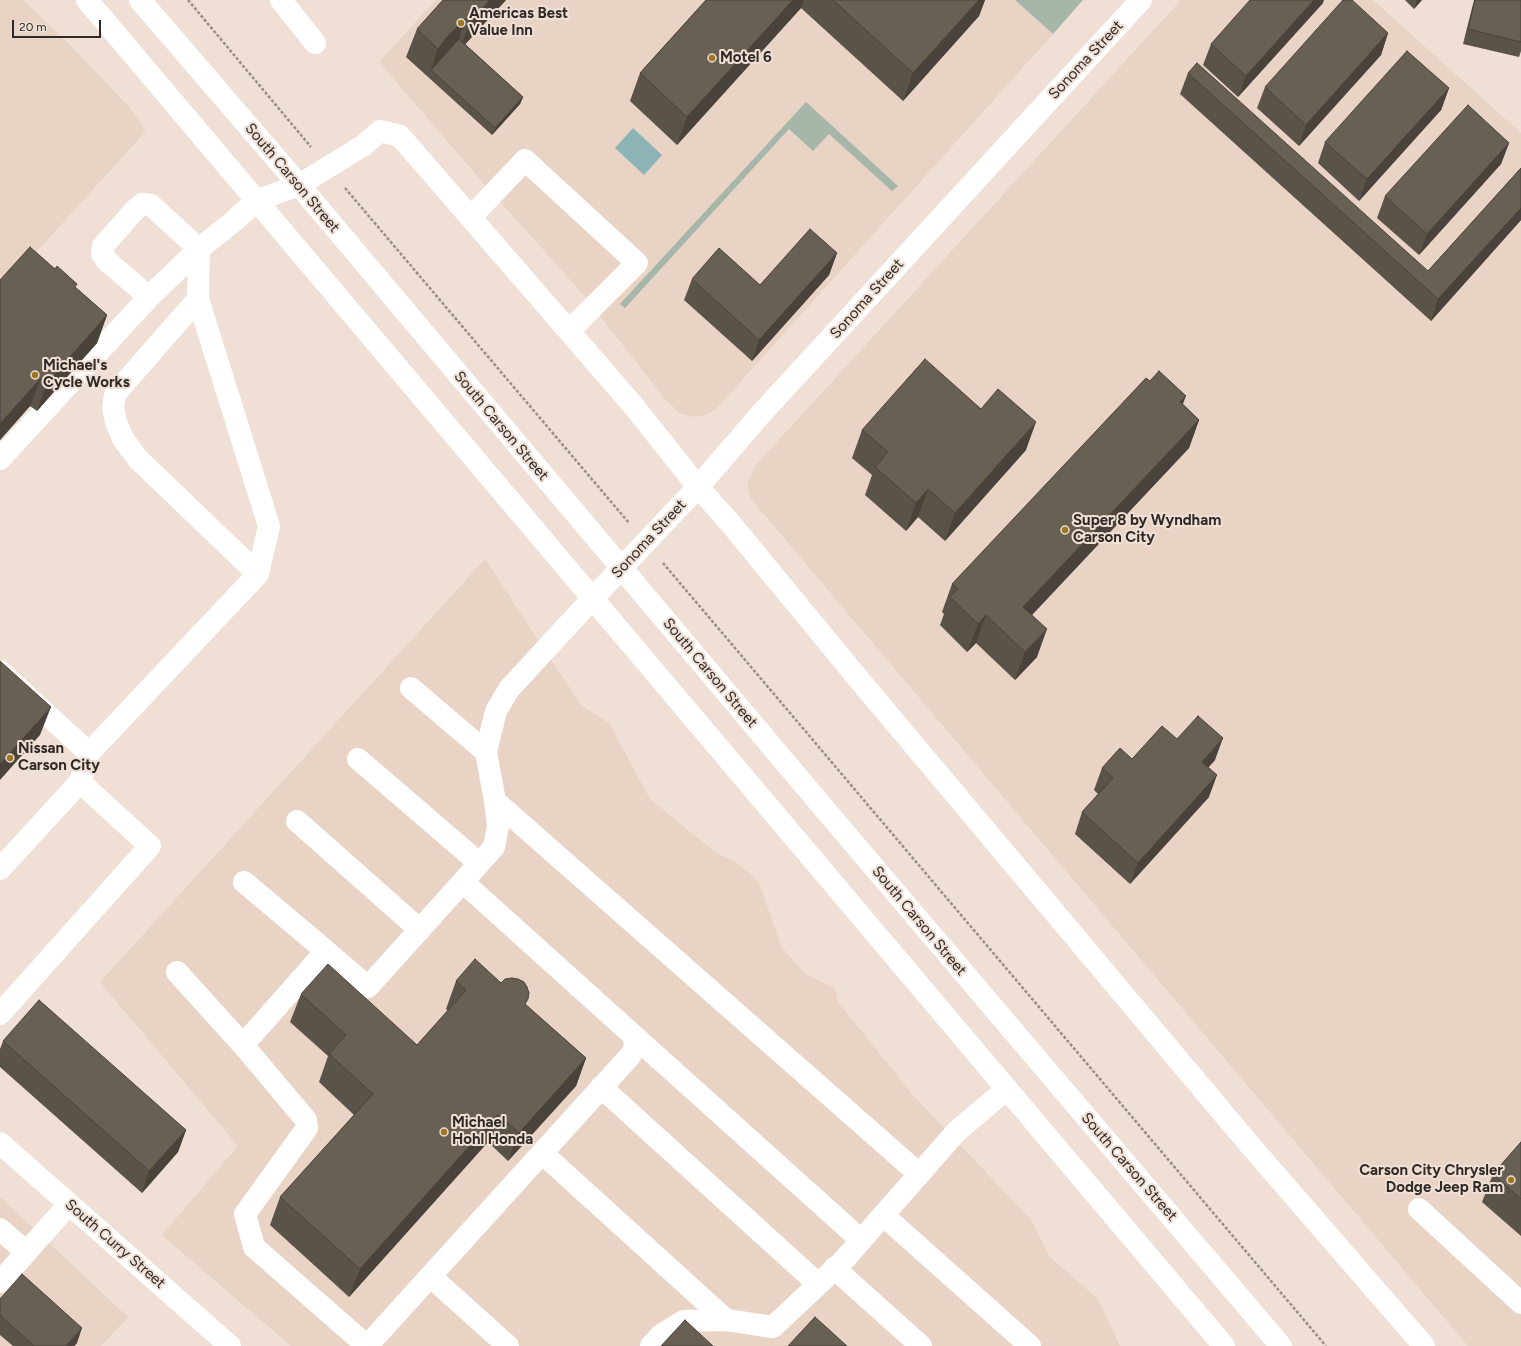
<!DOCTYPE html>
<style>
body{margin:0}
#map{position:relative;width:1521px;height:1346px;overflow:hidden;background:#efdfd5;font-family:Figtree,sans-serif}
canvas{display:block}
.scale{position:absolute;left:12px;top:20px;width:89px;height:18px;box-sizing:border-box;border:2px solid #2f2a26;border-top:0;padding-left:5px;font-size:12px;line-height:14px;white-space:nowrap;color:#2f2a26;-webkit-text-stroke:3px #efdfd5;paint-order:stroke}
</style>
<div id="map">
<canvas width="1521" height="1346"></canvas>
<div class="scale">20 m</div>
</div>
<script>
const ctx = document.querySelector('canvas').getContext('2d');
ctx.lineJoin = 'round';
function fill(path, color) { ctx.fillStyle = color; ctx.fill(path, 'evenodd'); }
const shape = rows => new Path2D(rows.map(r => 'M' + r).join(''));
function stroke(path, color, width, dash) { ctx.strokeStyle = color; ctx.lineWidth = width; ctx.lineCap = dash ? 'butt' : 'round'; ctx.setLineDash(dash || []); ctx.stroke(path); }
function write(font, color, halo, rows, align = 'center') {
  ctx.font = font + ' Figtree,sans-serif'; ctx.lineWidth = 4; ctx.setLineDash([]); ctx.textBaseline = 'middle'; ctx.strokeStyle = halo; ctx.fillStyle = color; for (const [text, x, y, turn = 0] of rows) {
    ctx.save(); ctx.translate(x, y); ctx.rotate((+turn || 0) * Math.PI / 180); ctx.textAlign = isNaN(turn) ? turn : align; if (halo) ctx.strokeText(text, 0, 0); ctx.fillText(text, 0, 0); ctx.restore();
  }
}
fill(shape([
 [0,0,23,0,72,47,130,108,146,131,0,292],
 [436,0,1015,0,1053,34,717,408,708,414,695,417,681,414,666,400,581,292,479,178,379,62],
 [1181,0,1373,0,1521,133,1521,1346,1468,1346,751,499,747,485,755,466],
 [485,559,581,705,609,723,650,799,715,852,737,863,759,882,781,946,804,973,835,989,838,1002,912,1094,1031,1220,1050,1257,1098,1299,1120,1346,291,1346,162,1235,238,1146,100,982],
 [0,1197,128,1317,101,1346,0,1346]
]), '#e9d3c4');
fill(shape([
 [1015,0,1083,0,1053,34],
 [806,102,898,186,892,191,829,134,813,151,789,129,625,308,620,304]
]), '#a6b6a8');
fill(shape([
 [633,128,662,155,644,175,615,148]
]), '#8cb3b6');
stroke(shape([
 [188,0,311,147],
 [345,188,629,523],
 [663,563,1326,1346]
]), '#988d86', 2.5, [3, 2]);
stroke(shape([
 [281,0,315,43],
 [299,185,364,145,380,131,400,136,632,404,698,487,731,524,856,676,1249,1144,1424,1346],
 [471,217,525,160,637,263,569,331],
 [198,299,199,249,151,205,142,204,135,210,103,246,102,254,107,261,149,297,199,249,234,221,256,201],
 [0,459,149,297],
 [0,671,89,753],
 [411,688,486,752],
 [358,759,479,863],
 [80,782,89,753,258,574,269,526,198,299,115,394,113,408,116,422,123,439,138,459,258,574],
 [495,801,919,1174],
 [297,821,420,930],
 [0,869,80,782,150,846,0,1014],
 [244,882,326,951],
 [463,882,634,1036,635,1047,630,1056,367,1346,254,1247,245,1214,307,1128,306,1120,243,1045,326,951,368,987,494,847,498,826,495,801,486,752,496,711,509,689,593,598,698,487,759,416,1141,0],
 [177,972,243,1045],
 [634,1036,861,1240],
 [601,1087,818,1284],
 [0,1143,230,1346],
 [542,1153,726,1320],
 [1419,1209,1521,1303],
 [883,1215,1030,1346],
 [0,1229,26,1252],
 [834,1268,921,1346],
 [430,1276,508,1346],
 [0,1282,69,1204],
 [651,1346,661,1335,684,1321,726,1320,773,1327,843,1261,957,1131,1007,1089]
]), '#fff', 22);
stroke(shape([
 [87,0,1224,1346],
 [140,0,299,185,822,806,1281,1346],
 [256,201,299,185]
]), '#fff', 22);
fill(shape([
 [443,0,506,0,465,44,523,97,520,104,492,135,406,57,417,29],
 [706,0,985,0,979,16,903,101,801,8,677,145,630,101,640,73],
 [1405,0,1422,0,1414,9],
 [1474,0,1521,0,1521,51,1519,57,1463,44],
 [1323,3,1238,97,1203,65,1211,44],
 [1388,33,1381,55,1299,146,1257,108,1265,87],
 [1188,73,1428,271,1521,168,1521,220,1431,321,1180,94],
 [1449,88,1441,110,1359,201,1318,163,1325,142],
 [1509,143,1501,164,1419,255,1377,218,1385,196],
 [837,253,829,275,752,361,684,300,692,279,760,285],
 [0,280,76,288,107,315,97,343,37,411,30,406,0,440],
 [1150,381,1183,404,1199,420,1189,448,1032,615,1037,657,1015,680,976,643,967,652,940,625,944,614,942,612,952,584],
 [862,430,1026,450,945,541,918,517,906,531,865,495,872,475,852,458],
 [1177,739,1215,760,1208,768,1209,797,1130,884,1075,834,1082,812,1098,794,1094,790,1102,768,1132,759],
 [456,981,526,1005,586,1058,576,1086,508,1161,488,1142,349,1297,270,1225,280,1197,354,1115,319,1082,328,1056,290,1022,301,994,417,1045,448,1011,446,1009],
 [3,1041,186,1130,178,1152,142,1193,0,1067,0,1049],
 [1521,1142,1521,1236,1482,1202,1493,1174],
 [0,1299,77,1343,74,1346,13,1346,0,1335]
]), '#5a5348');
fill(shape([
 [490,0,506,0,460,50,470,22],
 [793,0,804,0,801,8,677,145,687,117],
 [979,0,985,0,979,16,903,101,913,73],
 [1314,0,1324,0,1323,3,1238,97,1246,76],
 [1417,0,1422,0,1414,9],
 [466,18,456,46,431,70,438,49,447,37],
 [1388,33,1381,55,1299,146,1306,125],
 [1449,88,1441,110,1359,201,1367,179],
 [523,97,520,104,492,135,495,128],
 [1509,143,1501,164,1419,255,1427,234],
 [1521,208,1521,220,1431,321,1438,299],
 [837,253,829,275,752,361,759,340],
 [107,315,97,343,37,411,47,383],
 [41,378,30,406,0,440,0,424],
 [1186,396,1175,424,1180,402],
 [1199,420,1189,448,1013,635,1023,607],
 [1036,422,1026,450,945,541,955,513],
 [928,489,918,517,906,531,916,503],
 [986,615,976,643,967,652,978,624],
 [1047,629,1037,657,1015,680,1025,652],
 [51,707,40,735,0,780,0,764],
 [1223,738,1215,760,1194,783,1202,762],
 [1217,775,1209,797,1130,884,1138,863],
 [586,1058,576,1086,508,1161,519,1133],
 [498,1114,488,1142,349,1297,360,1269],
 [186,1130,178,1152,142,1193,149,1171],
 [82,1328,77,1343,74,1346,66,1346]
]), '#4a433b');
const building = shape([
 [443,0,490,0,470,22,466,18,447,37,438,49,417,29,443,0],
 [706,0,793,0,687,117,640,73,706,0],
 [833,0,979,0,913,73,833,0],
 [1250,0,1314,0,1246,76,1211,44,1250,0],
 [1343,0,1352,0,1388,33,1306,125,1265,87,1343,0],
 [1475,0,1521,0,1521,42,1468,29,1475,0],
 [459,39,523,97,495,128,431,70,459,39],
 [1407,51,1449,88,1367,179,1325,142,1407,51],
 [1197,63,1428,271,1521,168,1521,208,1438,299,1188,73,1197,63],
 [1468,105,1509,143,1427,234,1385,196,1468,105],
 [810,229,837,253,759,340,692,279,719,248,760,285,810,229],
 [30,247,55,269,57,266,77,284,75,287,107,315,47,383,41,378,0,424,0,280,30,247],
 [925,359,981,409,998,389,1036,422,955,513,928,489,916,503,875,467,888,452,862,430,925,359],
 [1159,371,1186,396,1180,402,1199,420,1023,607,1047,629,1025,652,986,615,978,624,950,597,958,589,952,584,1146,378,1150,381,1159,371],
 [0,661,51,707,0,764,0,661],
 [1198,716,1223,738,1202,762,1217,775,1138,863,1082,812,1113,778,1102,768,1120,748,1132,759,1162,726,1177,739,1198,716],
 [475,959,501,983,505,979,512,978,518,979,524,982,527,987,529,993,528,999,525,1004,586,1058,519,1133,498,1114,360,1269,280,1197,373,1094,329,1054,346,1035,301,994,328,964,417,1045,466,990,456,981,475,959],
 [39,1000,186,1130,149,1171,3,1041,39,1000],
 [1521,1142,1521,1199,1493,1174,1521,1142],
 [22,1274,82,1328,66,1346,34,1346,0,1315,0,1299,22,1274],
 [815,1317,847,1346,788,1346,815,1317],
 [685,1320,713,1346,661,1346,685,1320]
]);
fill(building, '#696054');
stroke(building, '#4a433b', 1);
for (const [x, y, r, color] of [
 [461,23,4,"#9f7624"],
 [712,58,4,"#9f7624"],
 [35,375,4,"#9f7624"],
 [1065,530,4,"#9f7624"],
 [10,758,4,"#9f7624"],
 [444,1132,4,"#9f7624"],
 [1511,1180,4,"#9f7624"]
]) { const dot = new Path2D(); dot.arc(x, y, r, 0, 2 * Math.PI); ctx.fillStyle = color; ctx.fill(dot); stroke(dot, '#efdfd5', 1.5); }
write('bold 15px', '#2f2a26', '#efdfd5', [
 ["Americas Best",469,14],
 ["Value Inn",469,31],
 ["Motel 6",720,58],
 ["Michael's",43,366],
 ["Cycle Works",43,383],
 ["Super 8 by Wyndham",1073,521],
 ["Carson City",1073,538],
 ["Nissan",18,749],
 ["Carson City",18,766],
 ["Michael",452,1123],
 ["Hohl Honda",452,1140],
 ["Carson City Chrysler",1503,1171,"right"],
 ["Dodge Jeep Ram",1503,1188,"right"]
], 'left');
write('15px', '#2f2a26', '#efdfd5', [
 ["Sonoma Street",1086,60,-47],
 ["South Carson Street",292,178,50],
 ["Sonoma Street",867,299,-48],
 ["South Carson Street",501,426,50],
 ["Sonoma Street",649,539,-47],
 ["South Carson Street",710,673,50],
 ["South Carson Street",919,921,50],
 ["South Carson Street",1129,1167,49],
 ["South Curry Street",115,1244,41]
]);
</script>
